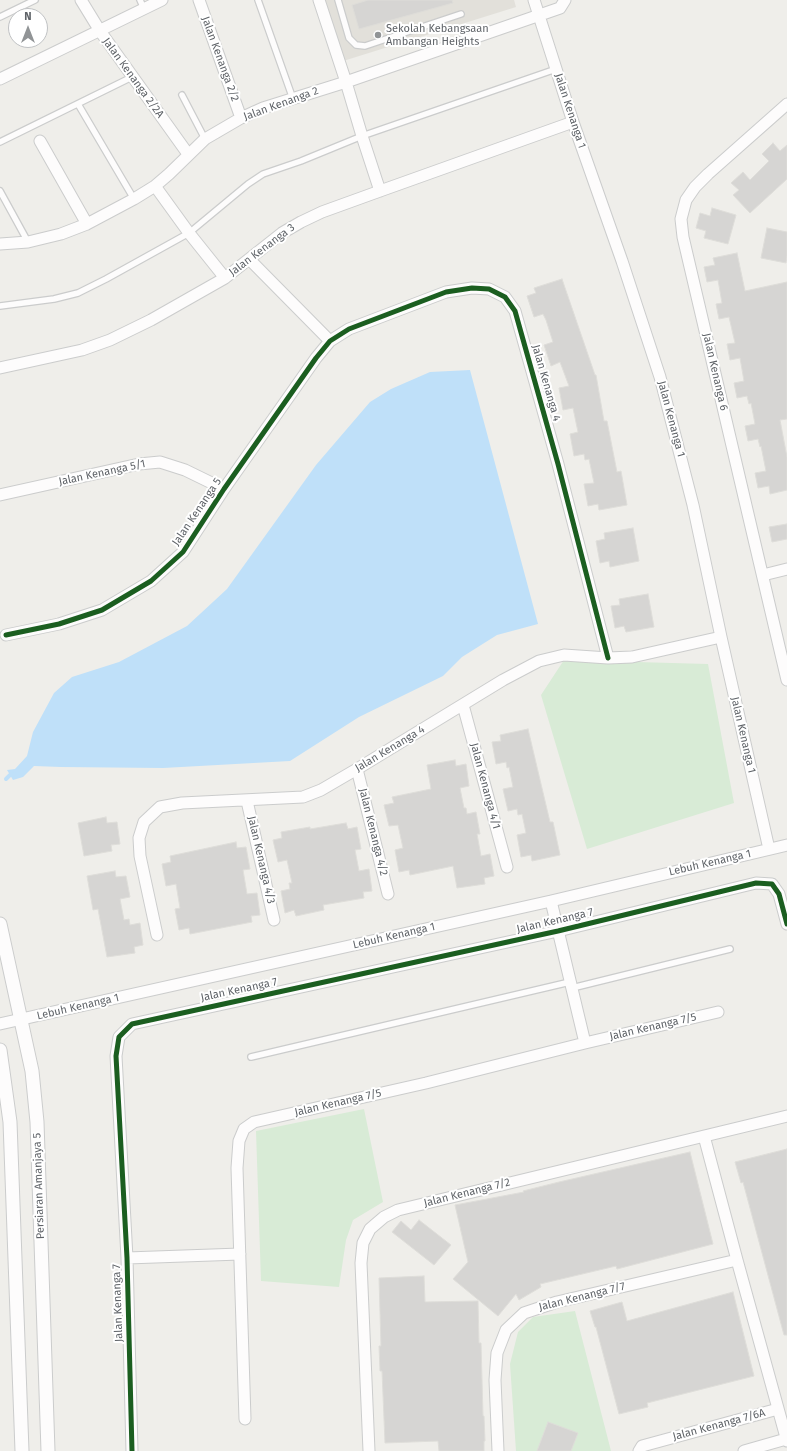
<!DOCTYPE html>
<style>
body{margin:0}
#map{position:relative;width:787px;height:1451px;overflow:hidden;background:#efeeea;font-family:"Fira Sans",sans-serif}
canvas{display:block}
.north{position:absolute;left:8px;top:8px;width:40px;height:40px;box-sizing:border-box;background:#fff;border:1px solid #bfc1c3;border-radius:50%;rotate:0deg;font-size:11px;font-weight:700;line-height:16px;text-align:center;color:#5f6368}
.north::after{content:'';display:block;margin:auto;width:14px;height:18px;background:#919496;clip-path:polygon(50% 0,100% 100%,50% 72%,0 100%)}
</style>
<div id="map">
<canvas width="787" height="1451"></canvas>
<div class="north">N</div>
</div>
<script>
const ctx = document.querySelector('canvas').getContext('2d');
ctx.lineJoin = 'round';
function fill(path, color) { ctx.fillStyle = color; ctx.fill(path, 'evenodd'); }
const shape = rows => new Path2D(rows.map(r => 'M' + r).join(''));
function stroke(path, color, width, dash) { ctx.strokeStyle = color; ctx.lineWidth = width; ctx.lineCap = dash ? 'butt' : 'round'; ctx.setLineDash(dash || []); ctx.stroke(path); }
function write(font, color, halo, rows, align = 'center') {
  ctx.font = font + ' "Fira Sans",sans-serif'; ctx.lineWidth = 4; ctx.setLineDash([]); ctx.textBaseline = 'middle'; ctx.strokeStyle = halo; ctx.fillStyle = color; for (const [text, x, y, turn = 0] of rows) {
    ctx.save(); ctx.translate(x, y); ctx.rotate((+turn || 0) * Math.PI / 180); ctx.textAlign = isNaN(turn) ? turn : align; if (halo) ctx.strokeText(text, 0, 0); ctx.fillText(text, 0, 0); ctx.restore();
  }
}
fill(shape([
 [315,0,514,0,516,7,340,62]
]), '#e2e0da');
fill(shape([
 [564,660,708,664,734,803,587,849,541,695],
 [364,1109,383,1202,353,1220,346,1240,339,1287,261,1281,256,1131],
 [575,1311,611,1451,516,1451,510,1364,518,1332,533,1317]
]), '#d8ebd6');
fill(shape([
 [470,370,538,624,497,635,462,657,443,676,359,717,290,761,163,768,61,767,34,766,23,777,13,780,7,770,15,769,27,756,33,732,54,693,72,677,119,662,187,626,227,589,316,465,370,402,391,389,430,372]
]), '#bfe0f9');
stroke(shape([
 [6,779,10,775,14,774]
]), '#bfe0f9', 4);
const building = shape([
 [368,0,452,0,453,3,359,29,352,5,368,0],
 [773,143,780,151,787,145,787,179,750,213,733,195,739,190,731,183,743,172,750,180,769,161,762,154,773,143],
 [712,208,736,215,728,244,704,238,706,231,696,228,700,213,710,216,712,208],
 [767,228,787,232,787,256,786,263,761,258,767,228],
 [737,253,745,291,787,282,787,419,780,420,787,457,787,490,770,494,769,486,758,488,755,473,766,471,761,446,760,447,758,439,748,441,745,426,755,424,751,403,749,404,747,396,737,398,734,383,744,381,740,358,730,360,727,344,735,343,729,317,719,319,716,304,722,303,718,280,707,282,704,267,715,265,713,258,737,253],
 [562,279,595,375,596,375,604,421,607,421,617,472,621,471,627,505,599,510,598,504,588,506,584,484,594,483,589,459,585,460,584,454,574,456,570,434,578,432,573,408,563,410,559,388,569,386,560,362,551,366,544,345,553,342,546,320,543,314,534,317,527,296,536,293,534,288,562,279],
 [787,524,787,539,772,542,769,527,787,524],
 [633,528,639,561,610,567,609,561,600,563,596,541,605,539,604,533,633,528],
 [648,594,654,627,626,632,624,626,615,628,611,606,620,605,619,599,648,594],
 [528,729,550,822,553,822,560,855,532,861,531,855,521,857,517,835,526,833,522,814,518,815,517,809,508,811,503,789,513,787,509,767,507,768,506,762,496,764,492,742,501,741,500,735,528,729],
 [455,760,456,766,466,764,469,786,460,788,464,808,466,808,467,814,476,812,480,834,477,834,481,856,490,854,494,876,484,878,485,884,457,888,453,866,410,875,409,870,399,872,395,850,403,848,398,825,389,826,384,805,394,803,392,797,431,789,427,765,455,760],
 [106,817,107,823,117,822,120,844,111,845,112,851,84,856,78,823,106,817],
 [346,823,348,829,357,827,361,849,355,850,359,871,369,869,372,891,363,892,364,898,323,905,324,910,296,916,294,910,285,913,281,891,290,889,289,883,292,883,287,860,278,862,273,840,282,838,281,832,310,827,310,829,346,823],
 [236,842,237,848,246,847,250,869,243,870,247,894,257,893,260,915,251,916,252,922,190,934,189,928,179,930,175,909,180,908,176,884,166,886,162,864,171,862,170,856,236,842],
 [115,871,116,877,126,876,130,897,120,899,124,920,129,919,130,925,140,923,143,945,134,947,135,953,107,957,98,909,93,910,87,876,115,871],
 [787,1149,787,1335,784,1335,743,1182,741,1183,735,1162,787,1149],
 [690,1152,713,1244,617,1269,616,1266,540,1284,541,1287,519,1300,516,1294,498,1316,453,1279,468,1262,455,1205,524,1192,523,1191,559,1182,690,1152],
 [419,1220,451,1245,434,1265,392,1232,401,1221,411,1230,419,1220],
 [424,1276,425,1302,478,1301,479,1343,481,1343,483,1416,484,1416,485,1441,484,1441,484,1451,439,1451,438,1441,385,1443,382,1371,380,1371,379,1346,381,1346,379,1278,424,1276],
 [733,1292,754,1376,647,1403,648,1407,619,1414,596,1327,595,1327,590,1311,622,1302,627,1321,733,1292],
 [548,1422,578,1433,571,1451,537,1451,548,1422]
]);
fill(building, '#d6d5d3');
stroke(building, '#deddd9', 1);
const service = shape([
 [140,0,144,9],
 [258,0,293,99],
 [338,0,349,38,356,45,365,46,461,14],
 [0,17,35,0],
 [182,95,205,139],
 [78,104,134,199],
 [0,142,132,77],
 [0,191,28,242],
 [0,306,54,299,78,293,106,279,189,233,248,184,263,174,301,161,362,136,556,69],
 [572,988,730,949],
 [251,1057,570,982]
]);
const minor = shape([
 [81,0,100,31,188,154],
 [199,0,241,118],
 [319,0,346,82,362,136,380,191],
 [534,0,573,122,622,261,660,377,693,505,721,637,769,849],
 [0,79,162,0],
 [787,104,708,174,695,187,686,200,681,219,683,237,787,680],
 [40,141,87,224],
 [155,186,189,233,225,278],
 [0,244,28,242,61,234,87,224,134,199,155,186,169,174,205,139,241,118,263,108,346,82,560,8,565,0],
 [249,259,330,341],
 [0,368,82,350,110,340,151,320,225,278,282,233,301,222,322,212,380,191,573,122],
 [0,495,139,464,160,462,185,470,224,489],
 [763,575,787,569],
 [6,635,59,624,102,610,151,581,183,552,224,489,316,358,330,341,349,329,446,292,472,288,489,289,505,297,515,311,558,464,608,658],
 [463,705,507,867],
 [357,769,388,894],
 [247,801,274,920],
 [551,901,585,1043],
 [157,935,140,856,139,838,144,822,160,807,182,803,303,797,321,790,357,769,503,680,539,661,564,655,608,658,632,657,721,637],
 [0,1024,551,901,787,845],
 [704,1136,737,1260,787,1441],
 [127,1258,240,1254],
 [245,1419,237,1168,239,1141,244,1129,254,1122,426,1083,585,1043,718,1012],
 [132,1451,127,1258,116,1056,119,1037,132,1024,558,931,756,883,772,884,779,894,787,924],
 [369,1451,361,1263,363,1243,370,1229,384,1217,398,1210,787,1116],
 [498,1451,495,1380,497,1353,506,1330,524,1313,557,1302,737,1260],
 [639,1451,642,1446,778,1409],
 [744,1451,786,1439]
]);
const tertiary = shape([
 [0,924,32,1071,37,1122,48,1451],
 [0,1050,10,1122,22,1451]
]);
stroke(service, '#cbcccc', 8);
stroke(minor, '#cbcccc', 13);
stroke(tertiary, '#cbcccc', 15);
stroke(service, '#fdfcfc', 5.5);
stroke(minor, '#fdfcfc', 11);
stroke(tertiary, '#fdfcfc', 13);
stroke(shape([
 [6,635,59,624,102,610,151,581,183,552,224,489,316,358,330,341,349,329,446,292,472,288,489,289,505,297,515,311,558,464,608,658],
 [132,1451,127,1258,116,1056,119,1037,132,1024,558,931,756,883,772,884,779,894,787,924]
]), '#1b5e20', 5);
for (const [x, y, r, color] of [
 [378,35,4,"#919496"]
]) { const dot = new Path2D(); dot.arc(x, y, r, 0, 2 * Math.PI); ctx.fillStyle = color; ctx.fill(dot); stroke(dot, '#fff', 1.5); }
write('11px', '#5f6368', '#fff', [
 ["Sekolah Kebangsaan",386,29],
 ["Ambangan Heights",386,42]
], 'left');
write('11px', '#5f6368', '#fff', [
 ["Jalan Kenanga 2/2",220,59,70],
 ["Jalan Kenanga 2/2A",133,78,54],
 ["Jalan Kenanga 2",281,104,-20],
 ["Jalan Kenanga 1",570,111,72],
 ["Jalan Kenanga 3",262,250,-37],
 ["Jalan Kenanga 6",715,372,77],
 ["Jalan Kenanga 4",546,383,74],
 ["Jalan Kenanga 1",671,419,75],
 ["Jalan Kenanga 5/1",102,473,-12],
 ["Jalan Kenanga 5",197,512,-56],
 ["Jalan Kenanga 1",743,735,77],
 ["Jalan Kenanga 4",390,749,-31],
 ["Jalan Kenanga 4/1",485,786,75],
 ["Jalan Kenanga 4/2",373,832,76],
 ["Jalan Kenanga 4/3",261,860,77],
 ["Lebuh Kenanga 1",710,863,-13],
 ["Jalan Kenanga 7",555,921,-13],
 ["Lebuh Kenanga 1",394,936,-13],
 ["Jalan Kenanga 7",239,990,-12],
 ["Lebuh Kenanga 1",78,1007,-13],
 ["Jalan Kenanga 7/5",653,1027,-13],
 ["Jalan Kenanga 7/5",338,1103,-13],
 ["Persiaran Amanjaya 5",39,1186,-92],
 ["Jalan Kenanga 7/2",467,1193,-14],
 ["Jalan Kenanga 7/7",582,1297,-14],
 ["Jalan Kenanga 7",118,1303,-92],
 ["Jalan Kenanga 7/6A",719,1425,-15]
]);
</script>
